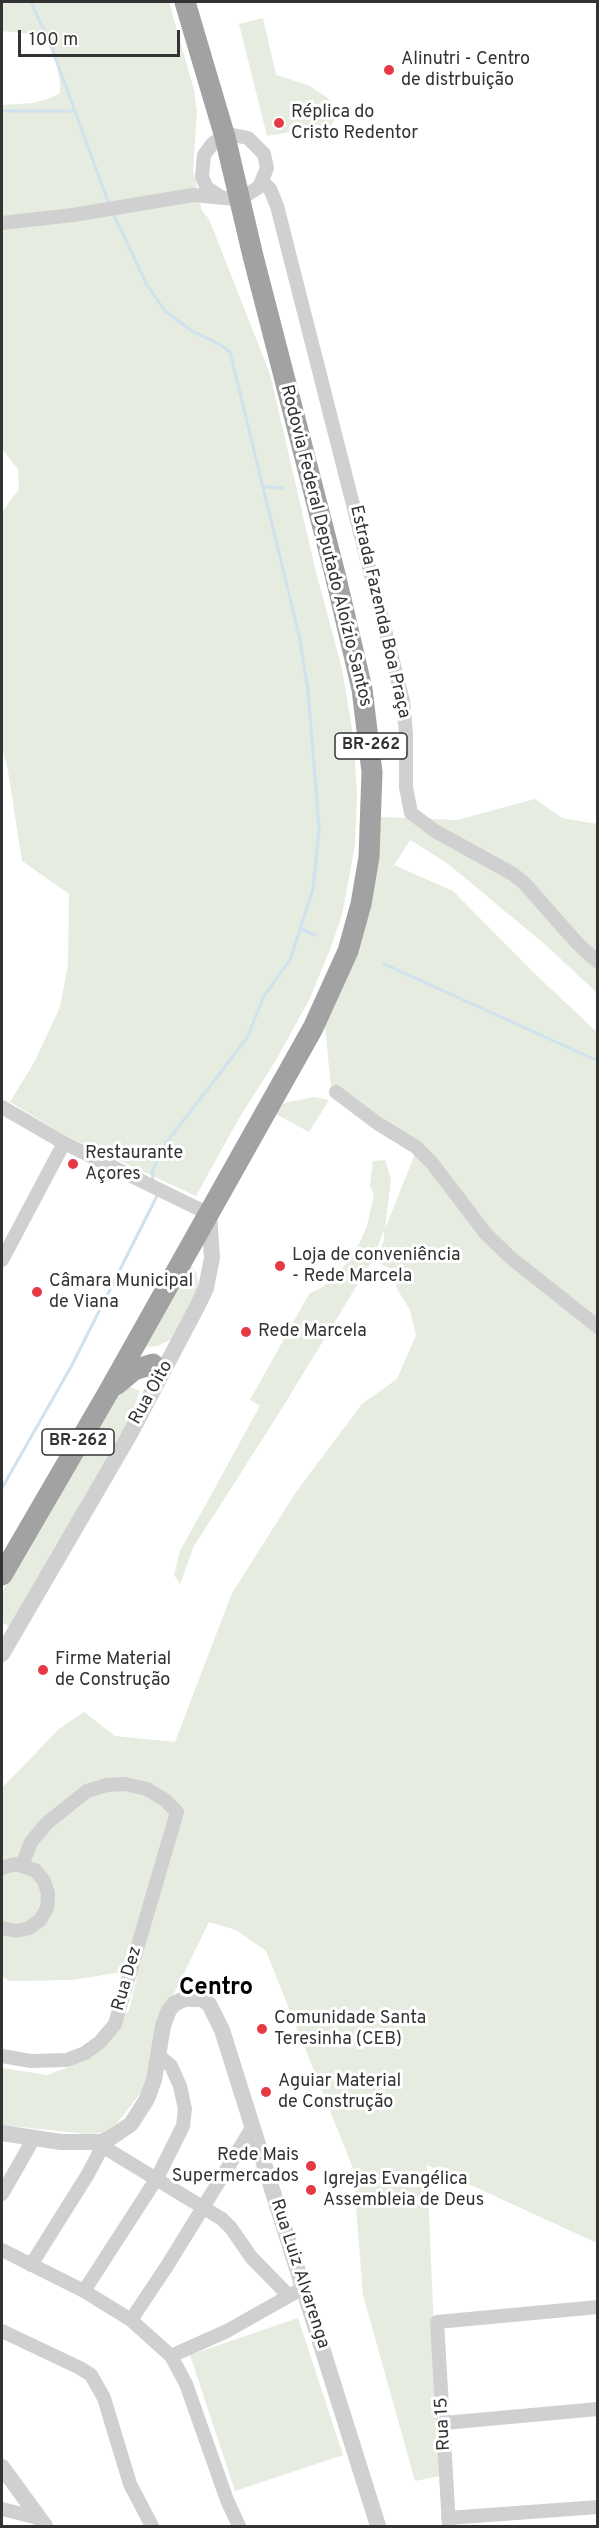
<!DOCTYPE html>
<meta charset="utf-8">
<style>
body{margin:0}
#map{position:relative;width:599px;height:2528px;overflow:hidden;background:#fff;font-family:Overpass,sans-serif}
canvas{display:block}
.frame{position:absolute;inset:0;border:3px solid #333;pointer-events:none}
.scale{position:absolute;left:18px;top:30px;width:162px;height:27px;box-sizing:border-box;border:3px solid #333;border-top:0;padding-left:8px;font-size:18px;line-height:21px;white-space:nowrap;color:#333;-webkit-text-stroke:4px #fff;paint-order:stroke}
</style>
<div id="map">
<canvas width="599" height="2528"></canvas>
<div class="frame"></div>
<div class="scale">100 m</div>
</div>
<script>
const ctx = document.querySelector('canvas').getContext('2d');
ctx.lineJoin = 'round';
function fill(path, color) { ctx.fillStyle = color; ctx.fill(path, 'evenodd'); }
const shape = rows => new Path2D(rows.map(r => 'M' + r).join(''));
function stroke(path, color, width, dash) { ctx.strokeStyle = color; ctx.lineWidth = width; ctx.lineCap = dash ? 'butt' : 'round'; ctx.setLineDash(dash || []); ctx.stroke(path); }
function write(font, color, halo, rows, align = 'center') {
  ctx.font = font + ' Overpass,sans-serif'; ctx.lineWidth = 6; ctx.setLineDash([]); ctx.textBaseline = 'middle'; ctx.strokeStyle = halo; ctx.fillStyle = color; for (const [text, x, y, turn = 0] of rows) {
    ctx.save(); ctx.translate(x, y); ctx.rotate((+turn || 0) * Math.PI / 180); ctx.textAlign = isNaN(turn) ? turn : align; if (halo) ctx.strokeText(text, 0, 0); ctx.fillText(text, 0, 0); ctx.restore();
  }
}
fill(shape([
 [2,2,169,2,194,90,197,112,193,170,202,211,209,219,270,374,316,572,342,669,353,735,357,793,355,845,342,915,329,952,309,1000,276,1060,238,1120,196,1196,64,1135,10,1102,35,1061,60,1007,68,964,69,894,22,861,8,771,2,747,2,512,19,489,18,469,2,449,2,105,33,103,50,98,60,93,60,83,55,57,48,39,42,35,2,31],
 [263,18,276,75,308,85,328,98,334,110,335,120,331,125,267,136,239,24],
 [535,799,562,818,597,824,597,993,548,947,447,863,410,840,394,865,453,891,533,972,598,1033,597,2243,427,2165,440,2476,415,2481,363,2295,353,2168,266,1951,236,1930,209,1922,159,2024,146,2086,110,2132,88,2134,2,2125,2,2068,47,2075,71,2066,100,2050,129,2010,137,1977,116,1973,72,1980,10,1981,2,1977,2,1788,59,1729,84,1712,115,1736,175,1742,232,1593,296,1492,362,1404,397,1379,416,1335,410,1310,397,1289,392,1269,376,1262,384,1240,384,1230,372,1261,276,1418,194,1546,180,1584,174,1575,180,1551,260,1406,250,1400,309,1294,324,1286,346,1264,359,1244,367,1226,374,1195,370,1185,373,1161,385,1160,391,1179,385,1229,415,1154,332,1098,325,1026,376,871,381,817,457,820],
 [314,1097,329,1100,309,1132,276,1114,284,1103],
 [189,1263,196,1272,199,1286,171,1339,158,1346,142,1347],
 [125,1385,140,1391,118,1450,11,1628,2,1622,2,1592],
 [298,2318,343,2455,235,2491,190,2355]
]), '#e6ecdf');
stroke(shape([
 [31,2,51,46,109,204],
 [2,111,75,111],
 [113,213,147,285,165,311,192,331,221,345,230,352,299,635,308,690,319,829,313,889,290,960,264,996,247,1038,166,1143,152,1172,153,1180],
 [263,487,282,488],
 [301,929,315,935],
 [384,964,598,1061],
 [2,1488,72,1365,157,1196,156,1193]
]), '#cfe2ee', 3);
stroke(shape([
 [263,182,270,189,277,206,403,701,406,733,406,787,411,813,435,831,513,874,525,884,578,944,598,962],
 [2,223,73,215,193,195,235,199,240,199,259,187,267,168,264,154,248,138,233,135,225,137,213,143,204,155,202,177,207,188,221,197],
 [336,1092,377,1123,416,1147,432,1163,486,1234,511,1258,598,1327],
 [2,1107,64,1143,209,1214],
 [2,1260,64,1143],
 [2,1868,15,1864,35,1870,44,1881,48,1894,47,1908,40,1920,29,1928,16,1931,2,1928],
 [2,2056,31,2061,67,2060,85,2053,100,2042,115,2024,177,1812,165,1800,147,1789,125,1784,107,1785,87,1791,47,1823,31,1842,22,1865],
 [102,2146,222,2219,231,2228,251,2257,289,2296],
 [2,2194,34,2138],
 [2,2250,84,2291,131,2320,171,2356,186,2384,227,2500,239,2526],
 [31,2265,88,2174,99,2153,102,2142],
 [84,2291,157,2178,183,2126,185,2109,180,2086,171,2066,159,2056],
 [131,2320,167,2266,252,2128],
 [2,2331,80,2368,91,2375,104,2398,130,2484,152,2526],
 [171,2356,227,2331,296,2292],
 [444,2423,598,2409],
 [2,2509,38,2518],
 [448,2518,598,2507],
 [449,2526,437,2322,598,2307]
]), '#d0d0d0', 14);
stroke(shape([
 [2,1654,130,1434,198,1305,206,1288,212,1258,209,1214],
 [2,2133,61,2142,102,2142,112,2137,131,2124,147,2099,154,2080,163,2026,169,2010,174,2004,184,1999,201,1999,209,2004,222,2030,378,2526],
 [2,2467,45,2526]
]), '#d0d0d0', 16);
stroke(shape([
 [116,1385,134,1370,153,1364],
 [2,1575,109,1391,313,1028,348,951,361,904,369,857,372,772,362,689,335,574,253,256,225,137,185,2]
]), '#a2a2a2', 21);
for (const [x, y, r, color] of [
 [389,70,6,"#e63946"],
 [279,123,6,"#e63946"],
 [73,1164,6,"#e63946"],
 [280,1266,6,"#e63946"],
 [37,1292,6,"#e63946"],
 [246,1332,6,"#e63946"],
 [43,1670,6,"#e63946"],
 [262,2029,6,"#e63946"],
 [266,2092,6,"#e63946"],
 [311,2166,6,"#e63946"],
 [311,2190,6,"#e63946"]
]) { const dot = new Path2D(); dot.arc(x, y, r, 0, 2 * Math.PI); ctx.fillStyle = color; ctx.fill(dot); stroke(dot, '#fff', 2); }
for (const [x, y, w] of [
 [371,746,72],
 [78,1442,72]
]) { const box = new Path2D(); box.roundRect(x - w / 2, y - 13, w, 26, 4.5); ctx.fillStyle = '#fff'; ctx.fill(box); stroke(box, '#333', 1.5); }
write('bold 16px', '#333', null, [
 ["BR-262",371,746],
 ["BR-262",78,1442]
]);
write('18px', '#333', '#fff', [
 ["Alinutri - Centro",401,60],
 ["de distrbuição",401,81],
 ["Réplica do",291,113],
 ["Cristo Redentor",291,134],
 ["Restaurante",85,1154],
 ["Açores",85,1175],
 ["Loja de conveniência",292,1256],
 ["- Rede Marcela",292,1277],
 ["Câmara Municipal",49,1282],
 ["de Viana",49,1303],
 ["Rede Marcela",258,1332],
 ["Firme Material",55,1660],
 ["de Construção",55,1681],
 ["Comunidade Santa",274,2019],
 ["Teresinha (CEB)",274,2040],
 ["Aguiar Material",278,2082],
 ["de Construção",278,2103],
 ["Rede Mais",299,2156,"right"],
 ["Supermercados",299,2177,"right"],
 ["Igrejas Evangélica",323,2180],
 ["Assembleia de Deus",323,2201]
], 'left');
write('18px', '#333', '#fff', [
 ["Rodovia Federal Deputado Aloízio Santos",325,546,76],
 ["Estrada Fazenda Boa Praça",379,612,77],
 ["Rua Oito",152,1393,-61],
 ["Rua Dez",128,1979,-74],
 ["Rua Luiz Alvarenga",299,2274,72],
 ["Rua 15",444,2424,-93]
]);
write('bold 24px', '#000', '#fff', [
 ["Centro",216,1989]
]);
</script>
